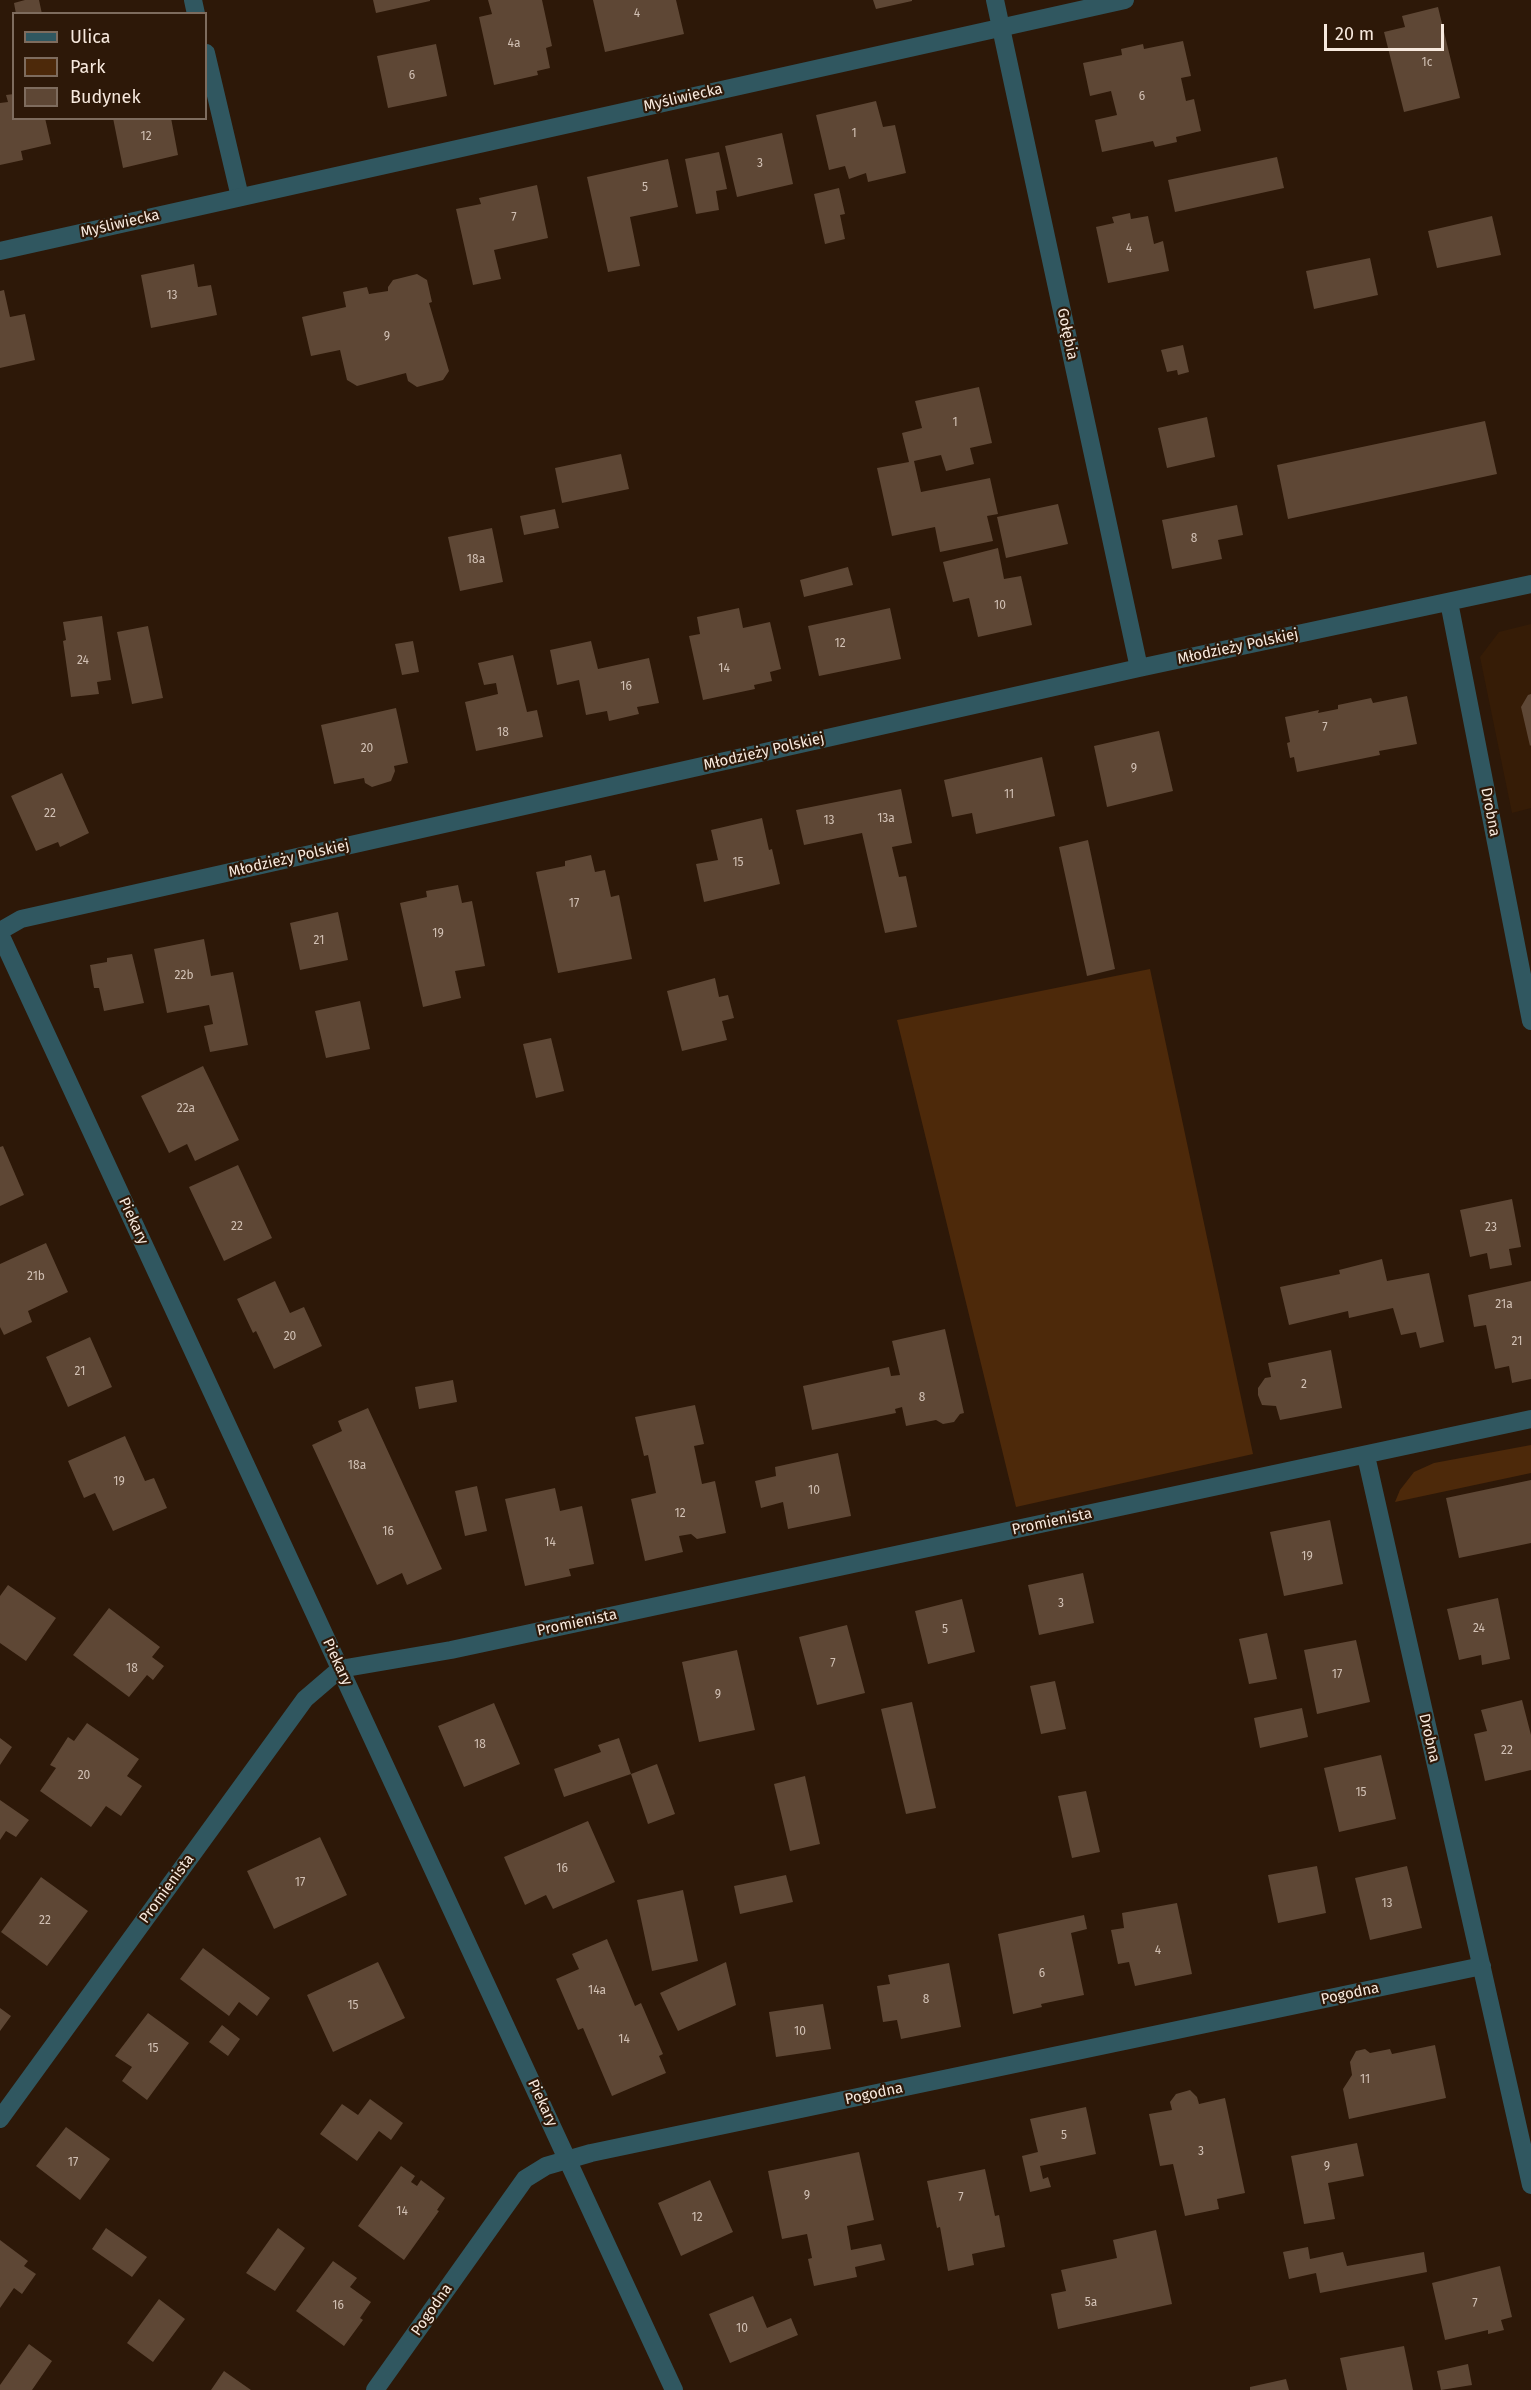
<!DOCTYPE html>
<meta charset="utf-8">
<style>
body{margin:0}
#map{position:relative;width:1531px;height:2390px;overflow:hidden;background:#2d1808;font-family:"Fira Sans",sans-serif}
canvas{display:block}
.legend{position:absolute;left:12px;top:12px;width:195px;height:108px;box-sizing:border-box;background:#2d1808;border:2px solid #7e6c5e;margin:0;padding:8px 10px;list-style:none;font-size:18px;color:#f7e9de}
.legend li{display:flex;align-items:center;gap:12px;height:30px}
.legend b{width:30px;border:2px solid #7e6c5e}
.scale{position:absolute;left:1324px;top:24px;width:120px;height:27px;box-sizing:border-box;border:3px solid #f7e9de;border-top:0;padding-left:8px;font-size:18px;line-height:21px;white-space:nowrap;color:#f7e9de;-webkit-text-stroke:4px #2d1808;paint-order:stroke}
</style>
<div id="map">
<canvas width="1531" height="2390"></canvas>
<ul class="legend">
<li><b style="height:8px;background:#305760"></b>Ulica</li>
<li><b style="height:16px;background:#4d290a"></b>Park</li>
<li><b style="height:16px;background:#5e4735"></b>Budynek</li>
</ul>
<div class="scale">20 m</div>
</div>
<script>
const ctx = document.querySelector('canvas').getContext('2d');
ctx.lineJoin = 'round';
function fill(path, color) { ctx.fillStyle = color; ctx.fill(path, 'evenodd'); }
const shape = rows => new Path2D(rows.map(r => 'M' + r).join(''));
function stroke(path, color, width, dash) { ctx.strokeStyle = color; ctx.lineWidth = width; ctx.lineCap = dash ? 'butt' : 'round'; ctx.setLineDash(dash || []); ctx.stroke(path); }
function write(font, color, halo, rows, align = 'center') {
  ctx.font = font + ' "Fira Sans",sans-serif'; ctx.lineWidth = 4.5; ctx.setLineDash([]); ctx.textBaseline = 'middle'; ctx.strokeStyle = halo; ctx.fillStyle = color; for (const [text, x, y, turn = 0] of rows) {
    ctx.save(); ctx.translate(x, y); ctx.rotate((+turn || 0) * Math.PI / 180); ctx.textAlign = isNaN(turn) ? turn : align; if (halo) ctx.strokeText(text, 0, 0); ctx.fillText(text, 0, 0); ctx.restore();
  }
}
fill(shape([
 [1531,624,1531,808,1512,813,1480,657,1499,632]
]), '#361c06');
fill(shape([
 [1150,969,1253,1454,1016,1507,897,1020],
 [1531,1445,1531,1473,1395,1502,1400,1490,1414,1472,1434,1463]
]), '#4d290a');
fill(shape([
 [25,0,39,0,42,14,16,14,14,3],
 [373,0,430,0,430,1,376,13],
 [488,0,542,0,552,46,546,48,550,68,537,71,538,75,494,85,479,17,492,14],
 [593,0,676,0,684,34,605,52],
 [873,0,912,0,912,1,876,9],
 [1438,7,1460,98,1404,112,1384,32,1405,27,1402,16],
 [1183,41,1191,76,1181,78,1186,101,1194,99,1201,131,1176,137,1177,142,1155,147,1153,141,1102,152,1095,120,1117,115,1111,91,1090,96,1083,63,1122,55,1121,49,1143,44,1144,49],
 [436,44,447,96,388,108,377,56],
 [14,94,14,118,45,118,51,144,21,151,23,160,0,165,0,103,8,102,6,95],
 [876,101,883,127,895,125,906,173,868,182,866,173,849,179,845,166,829,170,816,115],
 [113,118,171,118,178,155,123,168],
 [782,133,793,184,737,197,725,146],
 [719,152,727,189,716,191,719,210,696,214,685,159],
 [1277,157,1284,188,1175,212,1168,180],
 [668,159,678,207,630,217,640,266,608,272,587,177],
 [537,185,548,238,494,250,501,279,473,285,456,209,481,204,479,198],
 [839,188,845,214,840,215,845,239,825,244,814,194],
 [1130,213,1131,219,1148,216,1154,244,1163,241,1169,271,1108,283,1096,227,1114,223,1112,217],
 [1492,216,1501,255,1437,268,1428,231],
 [1370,258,1378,295,1314,309,1306,271],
 [194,264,198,287,211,285,217,315,151,328,141,275],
 [417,274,427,280,432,302,429,303,449,371,443,380,417,387,408,381,406,373,357,386,347,380,340,350,311,356,302,317,346,307,343,292,367,287,369,294,388,291,388,287,393,280],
 [4,290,10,317,25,314,35,360,0,368,0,291],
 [1183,345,1189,372,1178,375,1177,370,1167,372,1161,350],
 [979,387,992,443,970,448,974,464,946,471,941,455,914,461,921,492,990,478,998,514,987,516,993,541,940,552,935,527,892,536,877,468,909,462,902,433,922,428,915,401],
 [1207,417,1215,457,1167,468,1158,428],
 [1485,421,1497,474,1288,519,1277,465],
 [621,454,629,489,562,503,555,468],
 [1058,504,1068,544,1006,558,997,517],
 [1237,505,1243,535,1218,540,1222,559,1172,569,1162,520],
 [555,509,559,528,524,535,520,516],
 [492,528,503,582,460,591,448,537],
 [998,548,1004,579,1021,576,1032,625,978,637,969,598,953,602,943,562],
 [848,567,853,585,804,597,800,580],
 [739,608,743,628,770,622,781,669,770,672,772,681,754,685,755,689,703,700,689,636,700,634,697,617],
 [890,608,901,659,819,676,808,626],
 [102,616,111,680,97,682,99,694,71,697,63,641,66,640,63,622],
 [148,626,163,698,132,704,117,632],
 [413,641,419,672,402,675,395,644],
 [591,641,598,669,649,658,659,703,637,707,639,714,609,721,607,711,586,715,579,680,557,685,550,650],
 [513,655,527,712,537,710,543,737,476,751,465,702,498,694,496,683,484,685,478,663],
 [1531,694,1531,745,1530,746,1521,707,1528,695],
 [1407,696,1417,744,1379,751,1380,755,1297,772,1294,757,1290,758,1287,743,1290,742,1285,717,1319,710,1318,713,1338,709,1338,705,1371,698,1373,703],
 [396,708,408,763,394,766,395,771,391,781,372,787,365,783,364,778,334,784,321,725],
 [1159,731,1173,791,1107,807,1094,746],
 [1042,757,1055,816,976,834,972,813,952,817,944,780],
 [62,773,89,833,60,847,58,842,36,851,11,796],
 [901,789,912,843,892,847,899,877,906,876,917,927,885,933,862,833,804,845,796,810],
 [762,818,769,850,772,849,780,884,704,902,696,864,718,860,711,830],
 [1088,840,1115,969,1087,976,1059,847],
 [591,855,595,872,605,870,611,897,619,895,632,959,558,973,536,872,565,866,565,861],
 [458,885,462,903,472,901,485,966,455,971,461,998,423,1007,400,903,427,897,426,891],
 [338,912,348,960,300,970,290,923],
 [204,939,211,976,233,972,248,1045,210,1052,204,1026,213,1024,209,1005,167,1013,154,949],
 [132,954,144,1003,104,1011,99,988,94,988,90,965,107,962,107,958],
 [715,978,719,997,728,995,734,1018,722,1021,727,1040,682,1051,667,991],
 [360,1001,370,1049,326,1058,315,1011],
 [551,1038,564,1091,536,1098,523,1044],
 [203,1066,239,1140,195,1161,187,1144,169,1153,141,1096],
 [3,1146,24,1195,0,1206,0,1147],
 [238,1165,272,1238,224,1261,189,1187],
 [1512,1199,1521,1247,1509,1249,1512,1265,1490,1269,1487,1253,1470,1257,1460,1210],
 [46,1243,68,1292,28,1311,32,1322,4,1335,0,1327,0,1264],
 [1382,1259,1387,1281,1429,1273,1444,1342,1420,1348,1416,1332,1401,1335,1393,1308,1349,1318,1348,1311,1289,1325,1280,1287,1340,1274,1339,1270],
 [275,1281,290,1313,304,1307,322,1346,274,1369,256,1331,253,1333,237,1299],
 [1531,1281,1531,1379,1512,1383,1509,1366,1495,1369,1486,1325,1474,1327,1468,1295],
 [945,1329,964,1413,960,1414,954,1422,943,1424,936,1420,906,1426,902,1407,895,1409,896,1413,812,1430,803,1386,889,1367,891,1376,900,1375,892,1341],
 [90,1337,112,1387,68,1407,46,1357],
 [1331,1350,1342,1408,1280,1420,1276,1406,1262,1405,1258,1395,1258,1388,1265,1378,1271,1377,1268,1363],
 [453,1380,457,1402,419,1409,415,1387],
 [695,1405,704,1444,694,1446,702,1484,715,1481,726,1533,697,1539,691,1534,679,1536,683,1552,645,1561,631,1499,656,1493,648,1455,644,1456,635,1417],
 [368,1408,442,1569,407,1585,402,1573,377,1585,312,1445,342,1431,338,1421],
 [125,1436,145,1481,154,1478,167,1508,113,1531,95,1493,84,1498,68,1461],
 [838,1453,851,1516,788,1529,783,1502,761,1508,755,1481,776,1476,775,1467],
 [1531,1480,1531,1543,1459,1558,1446,1498],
 [477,1486,487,1531,465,1536,455,1491],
 [555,1488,560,1511,582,1506,594,1564,569,1569,571,1576,525,1586,505,1499],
 [1330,1520,1343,1584,1284,1596,1270,1532],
 [1083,1573,1094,1623,1039,1635,1028,1585],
 [8,1585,56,1618,26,1661,0,1643,0,1596],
 [1498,1598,1510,1659,1482,1665,1481,1655,1459,1660,1447,1609],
 [962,1599,975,1652,928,1664,915,1611],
 [109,1608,160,1647,152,1657,164,1666,153,1680,147,1675,129,1697,73,1655],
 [847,1625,865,1693,817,1705,799,1637],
 [1267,1633,1277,1679,1249,1684,1239,1639],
 [1356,1640,1370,1702,1317,1714,1304,1650],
 [737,1650,755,1730,699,1742,682,1662],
 [1055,1681,1066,1729,1041,1734,1030,1686],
 [1522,1700,1531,1735,1531,1770,1485,1781,1474,1734,1487,1731,1481,1710],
 [912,1702,936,1808,906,1814,881,1709],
 [494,1703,520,1764,464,1787,438,1726],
 [1302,1708,1308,1737,1260,1748,1254,1718],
 [87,1723,139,1759,127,1776,142,1786,121,1816,106,1806,91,1827,40,1791,56,1768,50,1765,68,1737,74,1741],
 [0,1738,12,1747,0,1765],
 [619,1738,631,1774,564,1797,554,1769,601,1752,598,1745],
 [1381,1755,1396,1819,1339,1832,1324,1768],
 [657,1764,675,1814,648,1824,631,1774],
 [805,1776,820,1844,790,1851,774,1784],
 [1086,1791,1100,1852,1072,1858,1058,1796],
 [0,1800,29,1820,16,1837,6,1831,0,1840],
 [588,1821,615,1882,553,1909,546,1895,525,1905,504,1857],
 [320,1837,347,1895,274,1929,247,1871],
 [1317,1866,1326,1913,1278,1923,1268,1875],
 [1407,1866,1422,1928,1370,1940,1355,1878],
 [786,1875,793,1902,740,1914,734,1886],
 [41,1877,88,1911,47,1966,1,1932],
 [683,1890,698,1961,652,1971,637,1900],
 [1177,1903,1192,1974,1135,1986,1129,1962,1118,1964,1111,1930,1124,1928,1122,1913],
 [1084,1915,1087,1929,1071,1933,1084,1995,1041,2004,1042,2007,1013,2014,998,1934],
 [607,1939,635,2006,641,2003,663,2054,659,2056,666,2073,612,2096,583,2028,578,2030,556,1979,579,1969,572,1954],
 [203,1948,270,1998,257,2016,239,2002,229,2016,180,1979],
 [378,1962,405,2018,333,2052,307,1995],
 [726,1962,736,2005,678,2031,660,1993],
 [949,1963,961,2027,901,2039,897,2020,883,2022,877,1986,890,1984,888,1975],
 [823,2004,831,2049,776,2057,769,2012],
 [0,2008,11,2016,0,2031],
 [148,2013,189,2043,147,2100,122,2081,132,2067,115,2056],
 [222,2025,240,2039,228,2056,209,2042],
 [1435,2045,1446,2098,1349,2119,1343,2089,1352,2075,1350,2062,1356,2051,1365,2049,1370,2053,1390,2049,1392,2054],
 [1190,2090,1197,2097,1199,2104,1225,2098,1245,2193,1217,2199,1219,2209,1185,2216,1173,2164,1160,2166,1149,2114,1172,2110,1170,2102,1176,2094],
 [370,2099,403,2123,391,2140,379,2131,357,2161,320,2134,342,2104,358,2115],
 [1086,2107,1096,2154,1040,2166,1043,2179,1048,2177,1051,2187,1030,2192,1022,2156,1038,2152,1030,2119],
 [66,2127,110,2159,80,2200,36,2166],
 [1357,2143,1364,2176,1328,2183,1335,2219,1304,2224,1291,2156],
 [859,2152,874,2220,847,2226,851,2250,881,2244,885,2260,855,2267,857,2277,814,2286,808,2259,812,2258,807,2234,782,2239,768,2171],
 [401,2166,415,2176,411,2182,417,2186,421,2180,445,2198,437,2210,439,2211,404,2260,358,2226],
 [985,2169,995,2216,999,2215,1005,2247,972,2254,974,2265,948,2271,940,2227,937,2228,927,2181],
 [710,2180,733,2232,681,2256,658,2203],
 [106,2228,147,2257,132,2277,92,2249],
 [278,2228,305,2248,275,2291,246,2273],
 [1156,2230,1172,2304,1058,2329,1051,2294,1066,2291,1061,2270,1117,2258,1113,2240],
 [0,2240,28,2261,24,2266,36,2274,22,2294,14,2288,0,2308],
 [1308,2247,1310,2259,1343,2252,1347,2266,1424,2252,1427,2272,1320,2293,1316,2273,1289,2279,1283,2252],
 [333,2261,357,2278,350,2287,371,2302,360,2318,363,2320,344,2346,296,2311],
 [1500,2266,1512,2317,1501,2320,1504,2330,1488,2334,1488,2330,1445,2340,1432,2283],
 [753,2296,767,2328,791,2318,798,2335,730,2363,709,2314],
 [159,2299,185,2319,153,2362,127,2343],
 [29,2344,52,2361,32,2390,0,2390,0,2385],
 [1404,2346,1413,2390,1347,2390,1340,2358],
 [1468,2364,1472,2385,1441,2390,1437,2371],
 [224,2371,251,2390,211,2390],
 [1286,2379,1289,2390,1250,2390,1250,2387]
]), '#5e4735');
stroke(shape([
 [193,0,196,14],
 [206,53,240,197]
]), '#305760', 18);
stroke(shape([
 [995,0,1139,668],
 [0,251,1125,0],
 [1449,602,1531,1021],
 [0,931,21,919,1139,668,1531,584],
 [0,934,674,2390],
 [1366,1456,1531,2185],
 [0,2119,305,1699,340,1669,451,1650,1531,1419],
 [375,2390,525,2179,546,2166,591,2153,1482,1966]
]), '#305760', 18);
write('12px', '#d1c0b4', null, [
 ["4",637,14],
 ["4a",514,44],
 ["1c",1427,63],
 ["6",412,76],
 ["6",1142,97],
 ["1",854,134],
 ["12",146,137],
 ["3",760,164],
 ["5",645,188],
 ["7",514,218],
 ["4",1129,249],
 ["13",172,296],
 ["9",387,337],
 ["1",955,423],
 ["8",1194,539],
 ["18a",476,560],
 ["10",1000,606],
 ["12",840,644],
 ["24",83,661],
 ["14",724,669],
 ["16",626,687],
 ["7",1325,728],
 ["18",503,733],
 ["20",367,749],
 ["9",1134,769],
 ["11",1009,795],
 ["22",50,814],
 ["13a",886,819],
 ["13",829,821],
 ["15",738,863],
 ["17",574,904],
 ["19",438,934],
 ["21",319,941],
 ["22b",184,976],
 ["22a",186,1109],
 ["22",237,1227],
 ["23",1491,1228],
 ["21b",36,1277],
 ["21a",1504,1305],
 ["20",290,1337],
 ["21",1517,1342],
 ["21",80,1372],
 ["2",1304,1385],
 ["8",922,1398],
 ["18a",357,1466],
 ["19",119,1482],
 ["10",814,1491],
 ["12",680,1514],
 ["16",388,1532],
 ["14",550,1543],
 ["19",1307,1557],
 ["3",1061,1604],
 ["24",1479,1629],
 ["5",945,1630],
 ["7",833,1664],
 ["18",132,1669],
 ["17",1337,1675],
 ["9",718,1695],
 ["18",480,1745],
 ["22",1507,1751],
 ["20",84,1776],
 ["15",1361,1793],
 ["16",562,1869],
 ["17",300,1883],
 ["13",1387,1904],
 ["22",45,1921],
 ["4",1158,1951],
 ["6",1042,1974],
 ["14a",597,1991],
 ["8",926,2000],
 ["15",353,2006],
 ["10",800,2032],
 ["14",624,2040],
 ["15",153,2049],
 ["11",1365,2080],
 ["5",1064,2136],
 ["3",1201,2152],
 ["17",73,2163],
 ["9",1327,2167],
 ["9",807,2196],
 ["7",961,2198],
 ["14",402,2212],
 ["12",697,2218],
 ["5a",1091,2303],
 ["7",1475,2304],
 ["16",338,2306],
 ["10",742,2329]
]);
write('15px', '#f7e9de', '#2d1808', [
 ["Myśliwiecka",683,98,-13],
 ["Myśliwiecka",120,224,-13],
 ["Gołębia",1067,334,78],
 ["Młodzieży Polskiej",1238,647,-12],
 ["Młodzieży Polskiej",764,752,-13],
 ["Drobna",1490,812,79],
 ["Młodzieży Polskiej",289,859,-13],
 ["Piekary",133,1221,65],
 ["Promienista",1052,1522,-12],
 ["Promienista",577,1623,-12],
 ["Piekary",337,1662,65],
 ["Drobna",1429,1738,77],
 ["Promienista",167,1889,-54],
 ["Pogodna",1350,1994,-12],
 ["Pogodna",874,2094,-12],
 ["Piekary",542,2103,65],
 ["Pogodna",432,2310,-55]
]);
</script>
